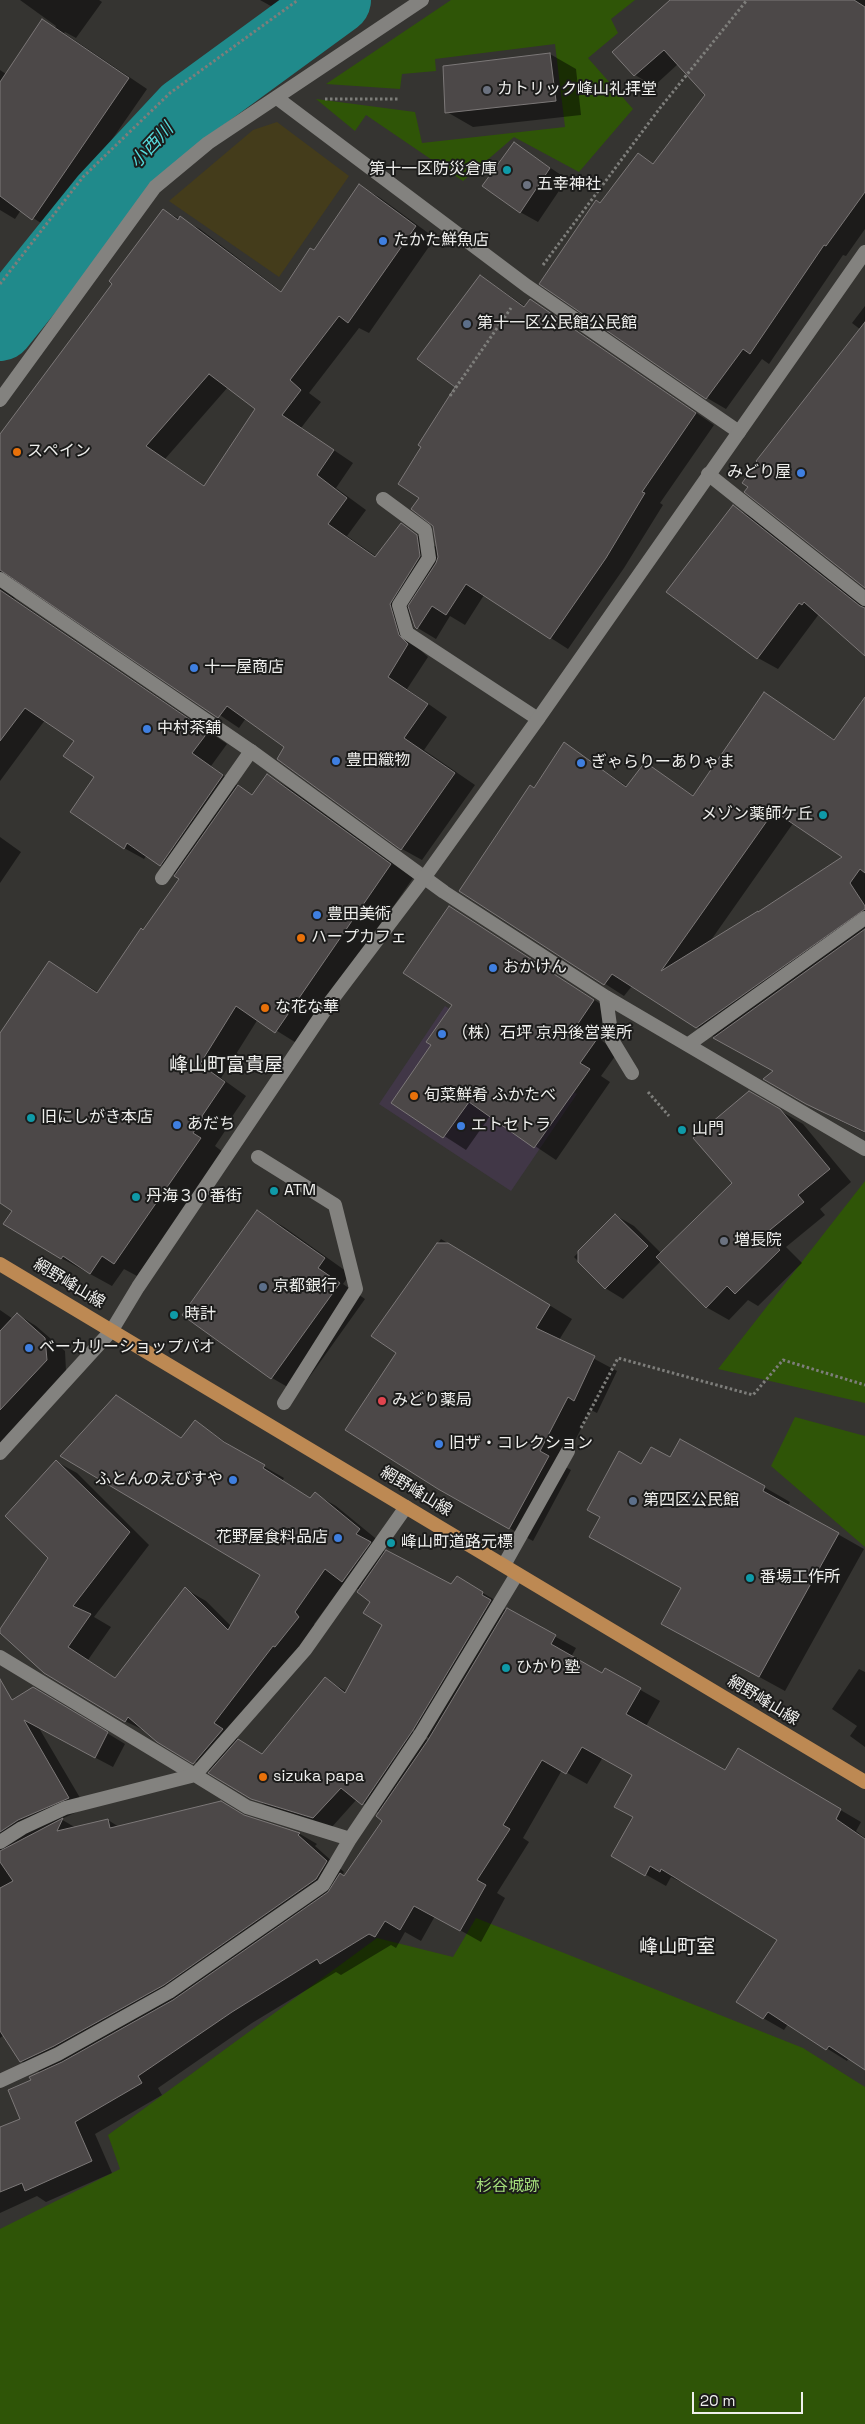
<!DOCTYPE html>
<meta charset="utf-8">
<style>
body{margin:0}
#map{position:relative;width:865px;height:2424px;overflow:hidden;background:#353431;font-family:"Space Grotesk",sans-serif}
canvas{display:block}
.scale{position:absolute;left:692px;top:2392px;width:111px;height:22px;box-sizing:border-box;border:2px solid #efefed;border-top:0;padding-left:6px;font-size:15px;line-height:18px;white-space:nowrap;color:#efefed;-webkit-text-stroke:4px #1c1c1b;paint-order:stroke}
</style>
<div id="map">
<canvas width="865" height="2424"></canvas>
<div class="scale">20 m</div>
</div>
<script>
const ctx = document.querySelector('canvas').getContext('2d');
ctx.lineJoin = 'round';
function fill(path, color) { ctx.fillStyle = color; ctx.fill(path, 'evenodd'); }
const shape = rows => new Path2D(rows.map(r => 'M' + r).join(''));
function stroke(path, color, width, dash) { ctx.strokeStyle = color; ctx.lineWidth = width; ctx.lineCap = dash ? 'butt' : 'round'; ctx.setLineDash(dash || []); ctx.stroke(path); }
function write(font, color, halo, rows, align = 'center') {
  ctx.font = font + ' "Space Grotesk","Noto Sans JP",sans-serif'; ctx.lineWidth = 4; ctx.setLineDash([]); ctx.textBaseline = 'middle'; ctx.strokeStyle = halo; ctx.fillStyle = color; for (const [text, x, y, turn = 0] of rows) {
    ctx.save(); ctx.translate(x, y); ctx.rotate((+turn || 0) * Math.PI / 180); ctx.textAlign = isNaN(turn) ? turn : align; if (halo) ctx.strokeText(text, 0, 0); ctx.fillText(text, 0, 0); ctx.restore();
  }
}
fill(shape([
 [445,1006,577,1094,511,1191,379,1104]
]), '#413747');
fill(shape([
 [315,0,324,0,179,105,97,184,0,303,0,295,94,181,175,100],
 [451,0,635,0,611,19,618,33,588,58,633,109,579,172,514,137,463,181,366,115,355,131,316,99,415,112,422,143,565,127,555,44,435,59,436,71,402,74,400,89,326,84],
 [865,1181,865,1403,718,1369],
 [795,1417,865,1436,865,1547,771,1466],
 [476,1918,803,2048,865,2087,865,2424,0,2424,0,2229,120,2169,108,2135,377,1938,453,1957]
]), '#2f5507');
fill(shape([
 [277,122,349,176,279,277,169,201,253,130]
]), '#443c1b');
fill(shape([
 [20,0,99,0,102,2,76,38,65,32,64,33,147,89,50,229,21,210,15,219,0,210,0,70,6,74,42,20,55,28,56,26],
 [260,0,285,0,278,10],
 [672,0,865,0,865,229,846,256,843,255,769,364,762,359,726,409,707,398,600,204,638,155,654,164,707,95,678,64,654,86,635,75,614,52],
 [550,54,576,69,581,115,473,127,447,112],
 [515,144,567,179,538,222,520,212],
 [359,186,379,197,435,238,369,333,359,328,309,393,321,402,301,428,353,463,336,488,366,510,347,536,377,557,401,525,438,548,434,525,421,498,456,387,481,276,526,307,530,300,548,311,714,425,660,503,663,505,624,568,568,649,484,595,465,625,450,616,436,639,416,627,411,611,409,611,418,648,428,657,407,689,447,717,424,750,475,785,422,860,402,849,286,747,246,718,239,728,23,582,17,582,11,590,15,599,227,744,211,766,242,789,254,796,267,775,289,788,413,878,298,1044,258,1019,221,1078,246,1096,223,1130,225,1131,215,1146,223,1152,137,1276,124,1269,112,1286,61,1258,13,1211,0,1202,0,1036,50,962,99,993,181,879,147,855,144,859,124,848,95,777,76,741,45,720,0,781,0,447,164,211,200,229,282,292,314,251],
 [228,387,257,408,205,486,165,459],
 [865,306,865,586,861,330,852,323],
 [734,507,753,518,865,607,865,654,819,614,778,669,758,658],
 [764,694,835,740,861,704,860,702,865,699,865,1133,828,1115,766,1079,775,1071,697,1027,632,986,624,996,461,891,565,744,628,787,645,763,694,796],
 [794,822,845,857,709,943],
 [0,837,21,852,0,883],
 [449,907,615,1013,598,1038,618,1052,601,1076,610,1082,556,1160,490,1116,466,1150,393,1103,432,1045,454,1004],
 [749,1093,803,1124,851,1182,820,1209,825,1215,786,1247,802,1263,758,1306,748,1300,729,1320,706,1307,661,1261,623,1299,605,1288,574,1257,615,1215,634,1226,661,1253,733,1183],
 [258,1212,284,1227,350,1274,343,1284,365,1299,298,1393,272,1378],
 [441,1239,572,1319,559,1340,617,1371,597,1413,591,1410,562,1465,571,1470,533,1541,462,1502,398,1353,373,1336],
 [0,1310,13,1319,17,1314,36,1326,65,1351,66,1371,0,1443],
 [116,1397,182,1439,195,1421,244,1455,284,1478,282,1481,310,1499,315,1494,336,1506,380,1542,376,1547,452,1586,457,1578,500,1603,499,1606,576,1648,571,1657,603,1675,605,1670,660,1701,646,1726,726,1771,738,1750,861,1822,856,1831,865,1838,865,2067,849,2057,847,2061,788,2024,784,2030,763,2018,779,1940,682,1880,681,1882,671,1877,666,1886,613,1856,635,1817,633,1774,603,1757,587,1784,562,1770,523,1838,529,1842,497,1893,505,1898,481,1942,435,1916,421,1941,405,1932,396,1948,391,1945,341,1975,336,1972,252,2023,158,2088,162,2095,95,2134,112,2173,46,2202,37,2196,0,2213,0,2129,21,2119,33,2080,41,2073,21,2061,4,2035,0,2038,0,1709,51,1699,125,1744,113,1767,39,1728,86,1808,61,1819,76,1828,108,1820,119,1827,245,1817,300,1834,317,1844,315,1846,344,1872,342,1875,344,1876,384,1821,379,1813,357,1799,331,1828,270,1808,147,1732,125,1721,44,1672,57,1462,77,1473,149,1545,94,1617,111,1627,88,1660,116,1679,185,1589,206,1601,231,1626,262,1574],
 [345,1582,359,1590,372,1602,384,1624,347,1692,326,1679,263,1755,233,1736,319,1630,314,1624],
 [408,1726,429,1738,429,1741,407,1728],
 [670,1459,764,1487,790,1502,788,1506,864,1549,785,1691,688,1638,682,1588,642,1465],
 [859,1669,865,1672,865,1747,850,1736,857,1726,832,1709]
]), '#0007');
stroke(shape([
 [0,327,103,199,185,111,337,0]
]), '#208a8b', 68);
const building = shape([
 [670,0,854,0,865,7,865,192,826,246,824,245,750,354,743,349,706,399,539,284,596,200,600,203,638,153,653,164,705,95,664,50,634,76,612,52,670,0],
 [42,19,129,78,32,220,0,196,0,82,42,19],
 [550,53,556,101,445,113,443,66,550,53],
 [514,142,550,168,520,213,482,186,514,142],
 [359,184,416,226,348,323,339,316,290,380,301,390,282,415,334,450,317,475,347,498,328,524,375,557,401,523,417,535,420,556,390,604,399,635,408,644,388,677,428,704,404,738,455,773,401,850,277,759,284,747,227,706,218,718,0,570,0,434,112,284,109,281,163,209,178,220,180,216,281,292,310,248,314,250,359,184],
 [209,374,255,409,204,486,146,446,209,374],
 [480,275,524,307,530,299,696,413,642,492,645,493,606,558,550,639,466,584,446,615,432,606,417,629,415,627,408,606,436,563,438,557,433,526,411,509,419,498,398,484,421,447,418,445,455,387,417,359,480,275],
 [865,322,865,588,744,492,748,487,742,483,757,462,756,461,865,322],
 [733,505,860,606,865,608,865,656,804,602,802,605,799,603,757,659,666,592,733,505],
 [0,590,208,732,192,753,223,775,160,866,127,843,124,849,70,812,94,777,63,756,74,741,25,708,0,741,0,590],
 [764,692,834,740,865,697,865,873,860,869,850,883,865,906,865,909,696,1028,612,974,604,985,459,891,530,785,534,788,564,742,626,787,645,762,693,796,764,692],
 [774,811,842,857,758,912,758,911,661,971,774,811],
 [267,774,391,864,275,1033,236,1006,200,1064,225,1082,202,1116,203,1118,193,1133,201,1138,114,1264,102,1256,90,1274,63,1256,61,1259,3,1224,12,1211,0,1203,0,1033,49,961,97,993,141,928,143,930,179,879,174,876,238,785,252,795,267,774],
 [449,906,594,1000,577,1025,597,1039,580,1063,590,1069,534,1148,469,1102,443,1138,391,1103,431,1045,426,1042,452,1005,403,973,449,906],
 [865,929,865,1132,806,1104,763,1079,773,1071,713,1038,865,929],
 [749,1091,780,1109,830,1169,798,1195,804,1202,765,1234,780,1250,735,1294,727,1286,706,1308,656,1257,732,1183,693,1138,749,1091],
 [257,1210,325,1258,318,1268,340,1283,271,1379,182,1315,257,1210],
 [615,1214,648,1246,605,1289,578,1262,578,1251,615,1214],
 [437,1243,448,1243,550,1305,536,1328,595,1356,574,1401,568,1397,540,1451,549,1456,509,1529,438,1489,345,1430,396,1353,371,1336,437,1243],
 [17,1313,45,1338,47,1360,0,1410,0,1331,17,1313],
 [116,1395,181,1438,195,1420,224,1442,265,1465,263,1468,310,1498,315,1492,360,1529,356,1534,371,1542,342,1582,325,1569,295,1612,299,1617,275,1647,273,1646,214,1723,223,1729,193,1764,157,1742,128,1717,125,1722,44,1673,0,1633,0,1629,48,1558,5,1516,56,1460,130,1532,73,1606,91,1614,68,1647,115,1678,185,1587,228,1630,260,1575,60,1456,116,1395],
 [680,1439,765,1486,763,1491,839,1533,759,1677,661,1624,681,1588,589,1537,600,1517,587,1510,619,1451,641,1464,651,1447,670,1457,680,1439],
 [386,1550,451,1584,457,1576,483,1592,482,1595,491,1600,413,1730,362,1805,341,1788,313,1818,251,1799,208,1773,238,1739,262,1754,325,1677,345,1693,382,1625,363,1613,370,1602,357,1592,386,1550],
 [507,1608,556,1635,551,1644,602,1673,605,1668,641,1688,626,1714,725,1770,738,1748,841,1809,836,1819,865,1839,865,2070,829,2046,826,2050,768,2012,763,2019,736,2002,777,1940,661,1869,660,1872,650,1866,645,1876,611,1856,633,1817,614,1807,632,1775,582,1747,566,1774,542,1760,503,1825,510,1829,477,1880,486,1885,460,1931,414,1906,400,1930,385,1921,375,1937,369,1934,320,1964,317,1959,232,2012,138,2076,142,2083,75,2122,92,2161,25,2191,22,2183,0,2192,0,2127,20,2119,8,2090,31,2080,29,2077,62,2062,173,2000,328,1892,340,1873,344,1876,382,1821,376,1816,428,1740,507,1608],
 [0,1679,12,1700,33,1687,108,1732,95,1758,24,1720,69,1798,18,1820,0,1832,0,1679],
 [221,1801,244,1815,300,1833,298,1835,327,1861,316,1879,164,1985,54,2046,20,2062,0,2031,0,1888,13,1881,0,1862,0,1851,63,1818,57,1831,108,1819,110,1828,221,1801]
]);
fill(building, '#4c4848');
stroke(building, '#7c7878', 1);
stroke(shape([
 [325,99,400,99],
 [543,265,660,108,747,0],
 [0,284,83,177,170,93,298,0],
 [450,396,511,308],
 [648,1092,669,1116],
 [581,1428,618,1358,753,1395,783,1360,865,1385]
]), '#7e7e7b', 3, [2.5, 2.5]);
stroke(shape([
 [383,499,425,530,429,558,399,605,407,633,538,719],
 [162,878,251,751],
 [258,1157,335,1205,356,1289,284,1403],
 [0,1657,195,1775]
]), '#83827f', 14);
stroke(shape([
 [277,98,527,286,739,432],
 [0,400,155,187,208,143,422,0],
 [708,474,865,599],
 [0,579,251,751,444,892,606,997,865,1149],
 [606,997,612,1040,632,1073],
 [689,1044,865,918],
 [504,1565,568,1451],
 [195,1775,247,1807,350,1839],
 [0,1842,22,1828,65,1808,195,1775,305,1650,406,1507],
 [0,2081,58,2054,169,1992,323,1885,350,1839,420,1735,517,1574]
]), '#83827f', 14);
stroke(shape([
 [0,1453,112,1330,138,1287,331,1001,424,878,538,719,865,252]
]), '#83827f', 14);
stroke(shape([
 [0,1264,865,1782]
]), '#bd8953', 14);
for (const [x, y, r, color] of [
 [487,90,5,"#6b7280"],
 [507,170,5,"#0f9aa8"],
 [527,185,5,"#6b7280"],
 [383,241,5,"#3f7fe0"],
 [467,324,5,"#5c6f8a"],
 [17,452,5,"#e8710a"],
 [801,473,5,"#3f7fe0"],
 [194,668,5,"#3f7fe0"],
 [147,729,5,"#3f7fe0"],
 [336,761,5,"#3f7fe0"],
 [581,763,5,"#3f7fe0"],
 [823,815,5,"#0f9aa8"],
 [317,915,5,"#3f7fe0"],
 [301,938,5,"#e8710a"],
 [493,968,5,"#3f7fe0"],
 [265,1008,5,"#e8710a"],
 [442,1034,5,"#3f7fe0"],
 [414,1096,5,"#e8710a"],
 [31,1118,5,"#0f9aa8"],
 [177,1125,5,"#3f7fe0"],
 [461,1126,5,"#3f7fe0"],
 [682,1130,5,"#0f9aa8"],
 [274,1191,5,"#0f9aa8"],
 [136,1197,5,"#0f9aa8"],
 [724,1241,5,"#6b7280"],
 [263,1287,5,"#5c6f8a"],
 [174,1315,5,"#0f9aa8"],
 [29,1348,5,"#3f7fe0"],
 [382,1401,5,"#e0444e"],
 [439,1444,5,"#3f7fe0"],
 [233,1480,5,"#3f7fe0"],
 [633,1501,5,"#5c6f8a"],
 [338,1538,5,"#3f7fe0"],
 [391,1543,5,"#0f9aa8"],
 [750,1578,5,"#0f9aa8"],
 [506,1668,5,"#0f9aa8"],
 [263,1777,5,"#e8710a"]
]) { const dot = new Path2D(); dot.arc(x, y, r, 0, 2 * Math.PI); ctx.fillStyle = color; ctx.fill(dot); stroke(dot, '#1c1c1b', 2); }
write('16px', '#efefed', '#1c1c1b', [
 ["カトリック峰山礼拝堂",497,90],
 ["第十一区防災倉庫",497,170,"right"],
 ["五幸神社",537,185],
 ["たかた鮮魚店",393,241],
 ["第十一区公民館公民館",477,324],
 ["スペイン",27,452],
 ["みどり屋",791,473,"right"],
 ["十一屋商店",204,668],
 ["中村茶舗",157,729],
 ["豊田織物",346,761],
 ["ぎゃらりーありゃま",591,763],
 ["メゾン薬師ケ丘",813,815,"right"],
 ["豊田美術",327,915],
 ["ハープカフェ",311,938],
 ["おかけん",503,968],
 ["な花な華",275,1008],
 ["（株）石坪 京丹後営業所",452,1034],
 ["旬菜鮮肴 ふかたべ",424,1096],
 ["旧にしがき本店",41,1118],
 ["あだち",187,1125],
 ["エトセトラ",471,1126],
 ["山門",692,1130],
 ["ATM",284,1191],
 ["丹海３０番街",146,1197],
 ["増長院",734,1241],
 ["京都銀行",273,1287],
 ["時計",184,1315],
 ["ベーカリーショップパオ",39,1348],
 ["みどり薬局",392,1401],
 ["旧ザ・コレクション",449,1444],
 ["ふとんのえびすや",223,1480,"right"],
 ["第四区公民館",643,1501],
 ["花野屋食料品店",328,1538,"right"],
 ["峰山町道路元標",401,1543],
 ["番場工作所",760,1578],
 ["ひかり塾",516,1668],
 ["sizuka papa",273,1777]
], 'left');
write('16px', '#efefed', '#1c1c1b', [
 ["網野峰山線",69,1284,31],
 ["網野峰山線",416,1492,31],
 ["網野峰山線",763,1701,31]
]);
write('16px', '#a4de7b', '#1c1c1b', [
 ["杉谷城跡",508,2187]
]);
write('italic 18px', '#56dadb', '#1c1c1b', [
 ["小西川",152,146,-47]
]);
write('19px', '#efefed', '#1c1c1b', [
 ["峰山町富貴屋",226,1066],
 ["峰山町室",677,1948]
]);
</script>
